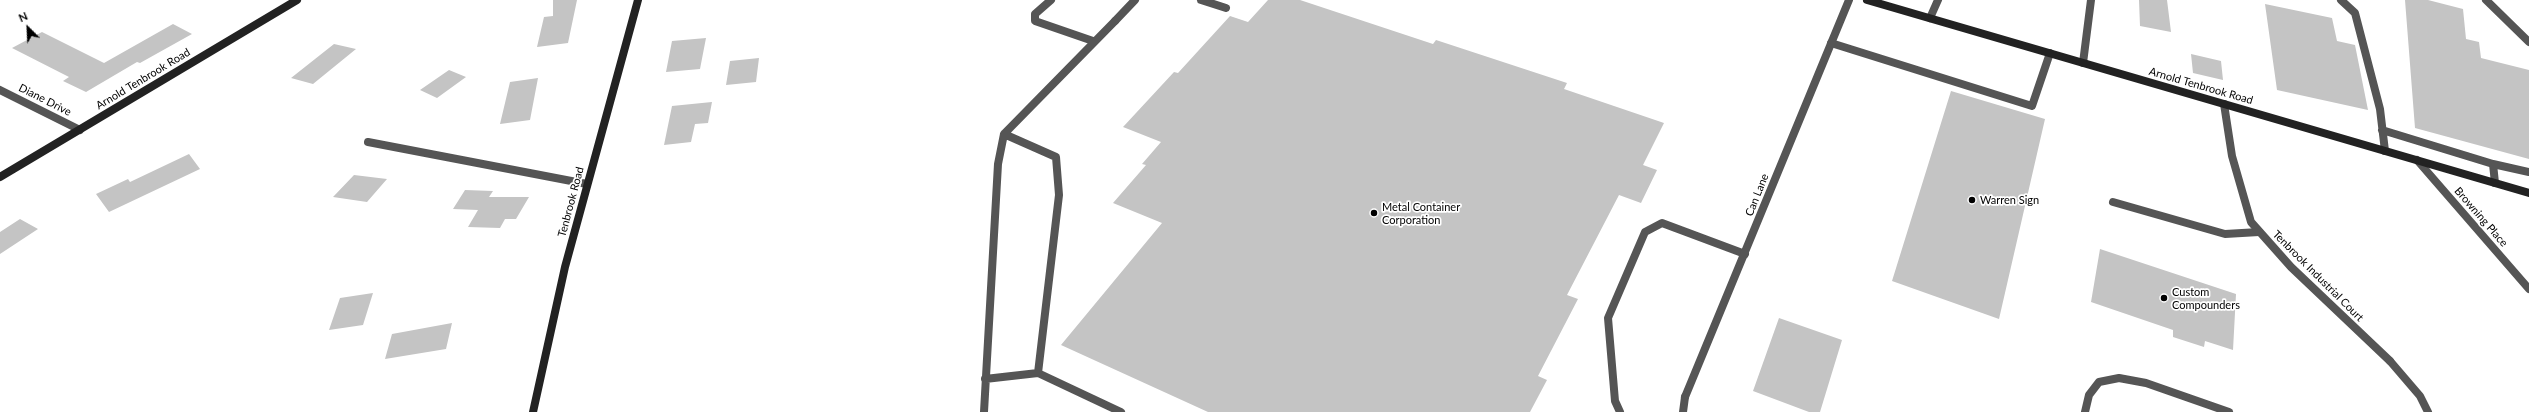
<!DOCTYPE html>
<style>
body{margin:0}
#map{position:relative;width:2529px;height:412px;overflow:hidden;background:#fff;font-family:Lato,sans-serif}
canvas{display:block}
.north{position:absolute;left:8px;top:8px;width:40px;height:40px;-webkit-text-stroke:3px #fff;paint-order:stroke;rotate:336deg;font-size:11px;font-weight:700;line-height:16px;text-align:center;color:#000}
.north::after{content:'';display:block;margin:auto;width:14px;height:18px;background:#000;clip-path:polygon(50% 0,100% 100%,50% 72%,0 100%)}
</style>
<div id="map">
<canvas width="2529" height="412"></canvas>
<div class="north">N</div>
</div>
<script>
const ctx = document.querySelector('canvas').getContext('2d');
ctx.lineJoin = 'round';
function fill(path, color) { ctx.fillStyle = color; ctx.fill(path, 'evenodd'); }
const shape = rows => new Path2D(rows.map(r => 'M' + r).join(''));
function stroke(path, color, width, dash) { ctx.strokeStyle = color; ctx.lineWidth = width; ctx.lineCap = dash ? 'butt' : 'round'; ctx.setLineDash(dash || []); ctx.stroke(path); }
function write(font, color, halo, rows, align = 'center') {
  ctx.font = font + ' Lato,sans-serif'; ctx.lineWidth = 3.5; ctx.setLineDash([]); ctx.textBaseline = 'middle'; ctx.strokeStyle = halo; ctx.fillStyle = color; for (const [text, x, y, turn = 0] of rows) {
    ctx.save(); ctx.translate(x, y); ctx.rotate((+turn || 0) * Math.PI / 180); ctx.textAlign = isNaN(turn) ? turn : align; if (halo) ctx.strokeText(text, 0, 0); ctx.fillText(text, 0, 0); ctx.restore();
  }
}
fill(shape([
 [553,0,577,0,568,43,537,47,544,17,553,16],
 [1268,0,1300,0,1433,44,1436,40,1567,83,1564,89,1664,123,1643,165,1657,170,1641,203,1619,195,1567,295,1578,299,1538,376,1547,380,1530,412,1208,412,1061,345,1162,223,1113,203,1146,165,1142,164,1161,142,1123,127,1174,72,1178,73,1230,16,1248,22],
 [2139,0,2167,0,2171,32,2140,26],
 [2405,0,2428,0,2463,9,2466,39,2479,42,2481,58,2529,70,2529,159,2415,128],
 [2265,4,2332,18,2337,41,2355,45,2368,110,2277,90],
 [173,24,192,34,140,63,137,62,86,92,63,81,69,77,12,48,42,32,104,63],
 [706,38,700,69,666,72,672,41],
 [334,44,356,49,313,84,291,78],
 [2191,54,2221,61,2223,80,2193,73],
 [759,58,756,82,726,85,730,61],
 [449,70,466,77,437,98,420,90],
 [538,78,530,120,500,124,510,82],
 [1951,91,2045,119,1999,319,1892,281],
 [712,102,708,123,695,124,691,142,664,145,672,106],
 [189,154,200,169,109,212,96,194,128,179,130,182],
 [354,175,387,179,367,202,333,197],
 [465,190,493,191,489,197,529,197,516,219,505,219,500,228,468,227,478,210,453,209],
 [20,219,38,229,0,254,0,232],
 [2100,249,2236,294,2233,350,2205,341,2204,347,2173,337,2173,330,2091,302],
 [373,293,363,325,329,330,340,298],
 [1779,318,1842,340,1820,412,1809,412,1753,391],
 [452,323,446,349,385,359,392,334]
]), '#c4c4c4');
stroke(shape([
 [1051,0,1035,14,1035,21,1093,41],
 [1201,0,1226,8],
 [2341,0,2355,13,2380,109,2385,151],
 [2486,0,2529,42],
 [1930,18,1938,0],
 [1831,43,2032,106,2050,53],
 [2083,63,2091,0],
 [2382,130,2493,164,2495,183],
 [1004,134,1056,157,1059,195,1038,373],
 [368,142,587,184],
 [2493,164,2529,172],
 [2113,202,2225,234,2259,232],
 [2390,361,2420,396,2428,412],
 [985,379,1038,373,1121,412],
 [984,412,998,164,1004,134,1115,21],
 [1620,412,1615,401,1608,318,1645,232,1662,223,1745,254],
 [1683,412,1685,397],
 [2085,412,2089,395,2099,382,2119,378,2146,383,2229,412]
]), '#555', 8);
stroke(shape([
 [1115,21,1135,0],
 [0,90,80,130],
 [2224,104,2232,156,2251,222,2291,267,2390,361],
 [2417,160,2529,289],
 [1685,397,1849,0]
]), '#555', 8);
stroke(shape([
 [1867,0,2529,193],
 [0,177,297,0],
 [533,412,565,267,638,0]
]), '#222', 8);
for (const [x, y, r, color] of [
 [1972,200,4,"#000"],
 [1374,213,4,"#000"],
 [2164,298,4,"#000"]
]) { const dot = new Path2D(); dot.arc(x, y, r, 0, 2 * Math.PI); ctx.fillStyle = color; ctx.fill(dot); stroke(dot, '#fff', 1.5); }
write('11px', '#000', '#fff', [
 ["Arnold Tenbrook Road",143,79,-31],
 ["Arnold Tenbrook Road",2201,86,16],
 ["Diane Drive",45,100,27],
 ["Can Lane",1757,195,-68],
 ["Tenbrook Road",571,202,-75],
 ["Browning Place",2481,217,49],
 ["Tenbrook Industrial Court",2318,276,45]
]);
write('11px', '#000', '#fff', [
 ["Warren Sign",1980,200],
 ["Metal Container",1382,207],
 ["Corporation",1382,220],
 ["Custom",2172,292],
 ["Compounders",2172,305]
], 'left');
</script>
